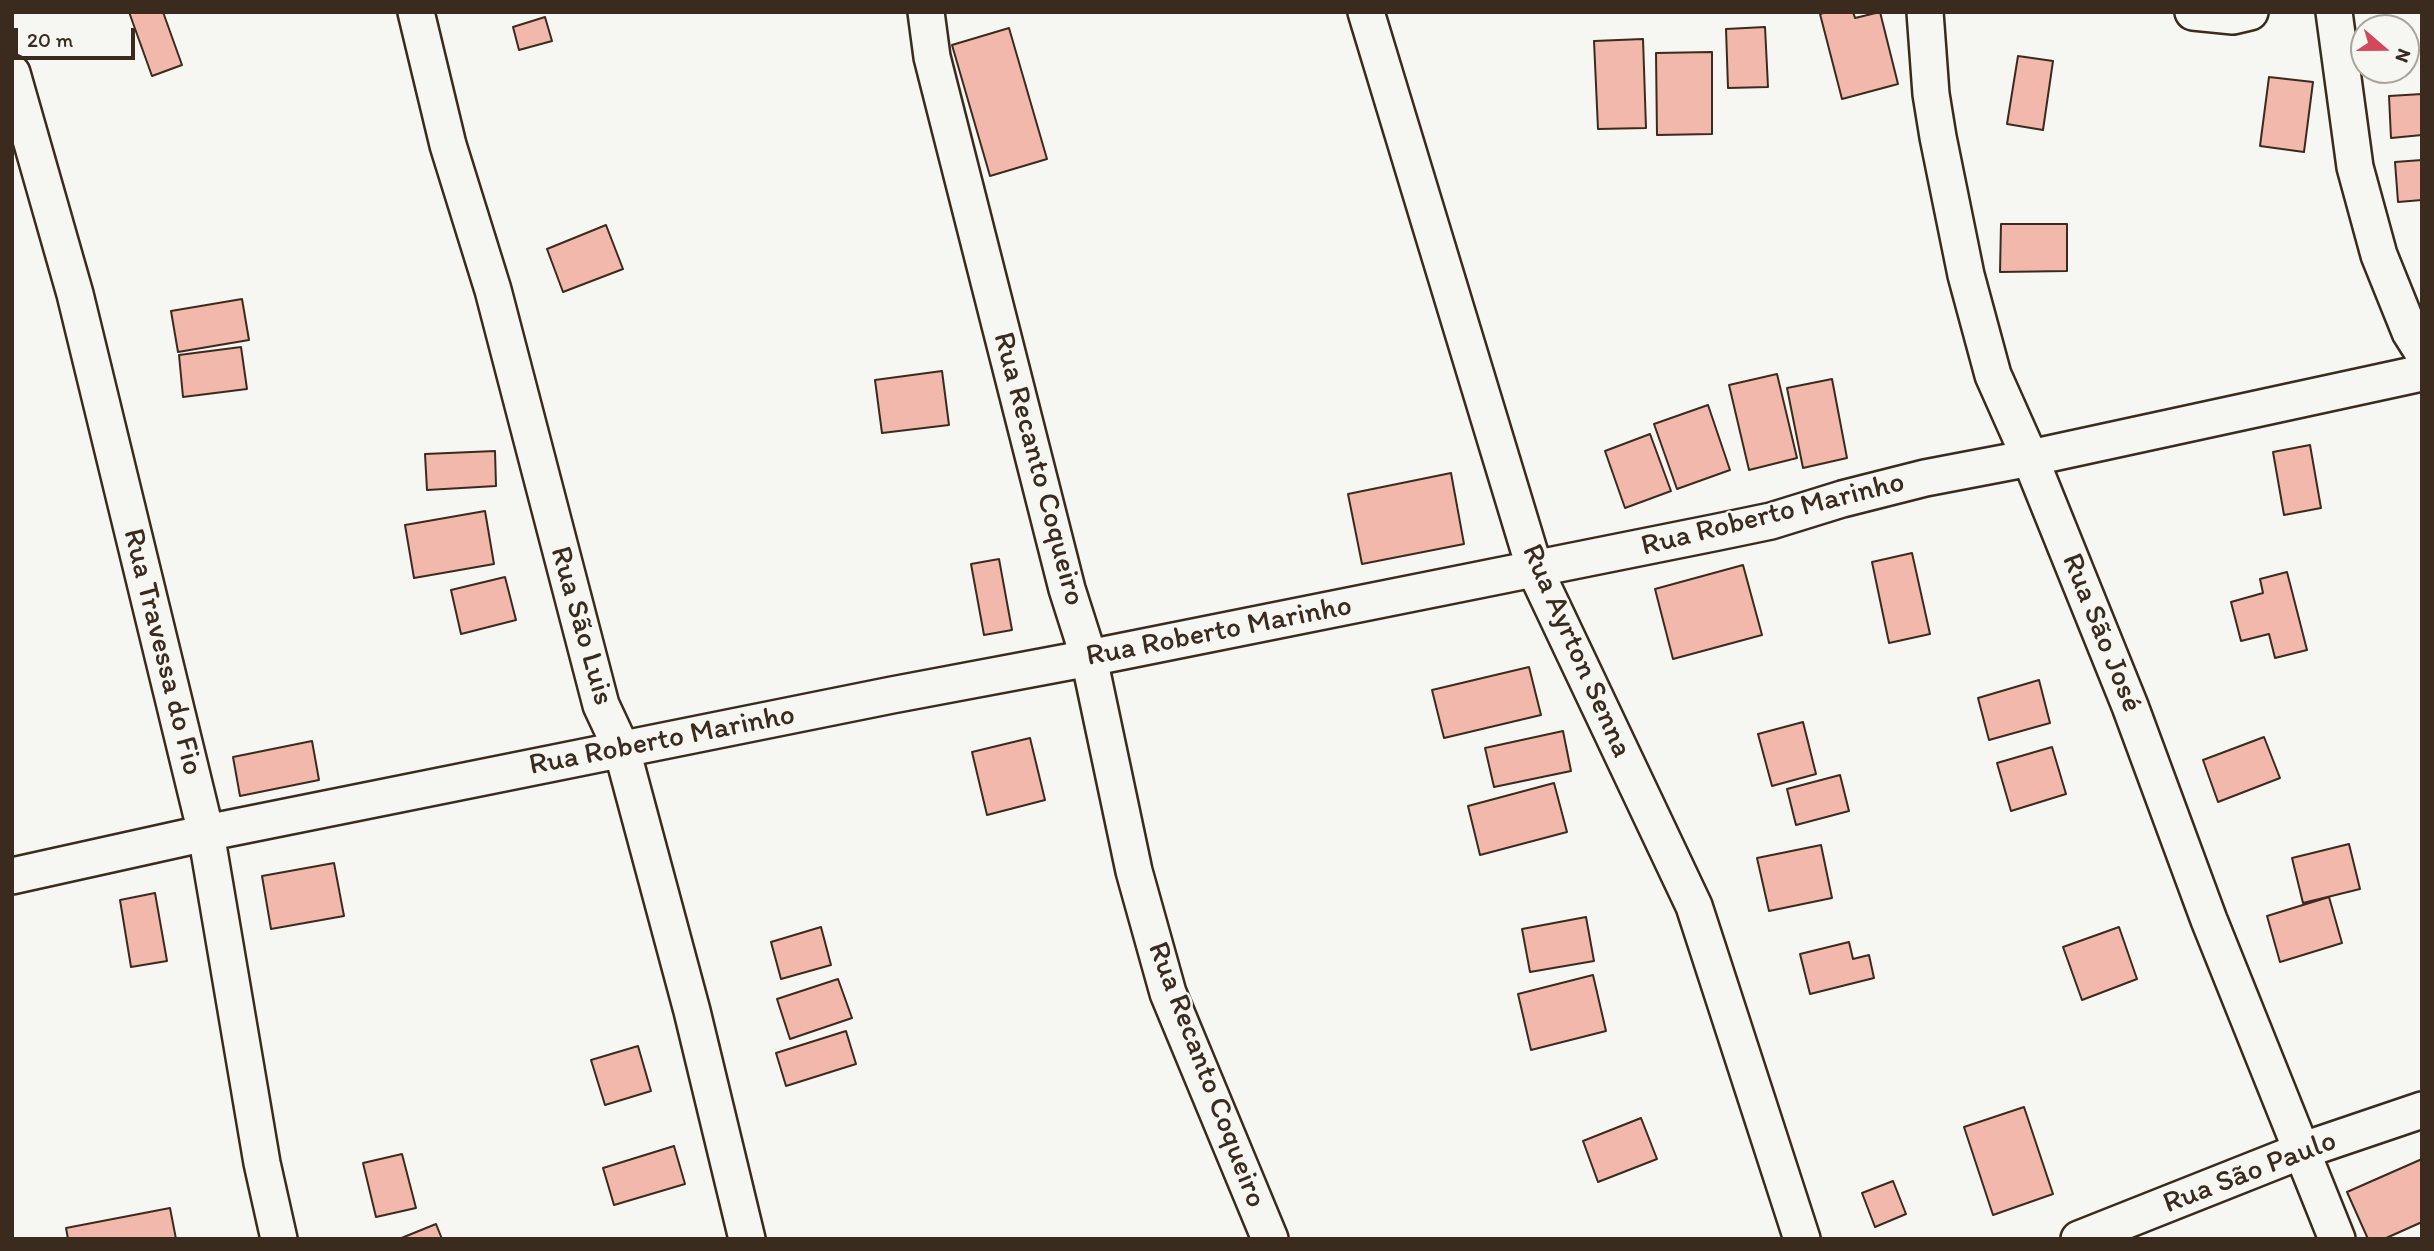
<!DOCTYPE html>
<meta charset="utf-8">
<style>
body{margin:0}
#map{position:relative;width:2434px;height:1251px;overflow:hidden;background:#f6f6f2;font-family:Itim,sans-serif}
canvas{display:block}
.frame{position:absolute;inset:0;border:14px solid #3b2a1e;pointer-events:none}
.north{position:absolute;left:2350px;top:14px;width:70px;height:70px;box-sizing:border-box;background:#f6f6f2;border:2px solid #aba49d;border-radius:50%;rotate:110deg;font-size:19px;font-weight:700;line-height:28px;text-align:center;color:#3b2a1e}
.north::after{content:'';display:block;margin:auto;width:24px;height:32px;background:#d1495b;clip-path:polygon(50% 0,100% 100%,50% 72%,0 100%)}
.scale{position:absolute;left:14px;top:28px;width:121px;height:32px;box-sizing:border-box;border:4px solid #3b2a1e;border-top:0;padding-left:9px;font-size:21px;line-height:24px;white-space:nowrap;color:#3b2a1e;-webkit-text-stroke:5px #f6f6f2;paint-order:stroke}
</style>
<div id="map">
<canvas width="2434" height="1251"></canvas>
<div class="frame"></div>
<div class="north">N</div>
<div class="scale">20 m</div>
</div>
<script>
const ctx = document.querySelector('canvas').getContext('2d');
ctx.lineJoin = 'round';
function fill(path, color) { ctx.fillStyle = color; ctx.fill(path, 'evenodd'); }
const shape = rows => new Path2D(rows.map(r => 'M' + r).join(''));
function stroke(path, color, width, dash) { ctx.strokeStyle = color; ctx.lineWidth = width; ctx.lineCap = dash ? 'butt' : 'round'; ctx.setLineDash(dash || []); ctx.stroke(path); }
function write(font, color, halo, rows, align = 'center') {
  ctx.font = font + ' Itim,sans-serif'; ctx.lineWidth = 5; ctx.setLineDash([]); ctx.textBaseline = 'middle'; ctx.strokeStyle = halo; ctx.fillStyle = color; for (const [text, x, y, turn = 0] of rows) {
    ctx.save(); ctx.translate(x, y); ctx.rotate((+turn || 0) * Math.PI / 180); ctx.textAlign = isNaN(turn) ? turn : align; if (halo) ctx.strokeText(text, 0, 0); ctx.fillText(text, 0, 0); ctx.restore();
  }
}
const building = shape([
 [129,12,163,12,182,65,152,76,129,12],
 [1827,12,1853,12,1855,18,1880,12,1898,84,1842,99,1820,14,1827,12],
 [545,17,552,41,519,50,513,27,545,17],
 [1765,27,1768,87,1728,88,1726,29,1765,27],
 [1009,28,1047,159,990,176,952,45,1009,28],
 [1643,39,1646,128,1598,129,1594,41,1643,39],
 [1712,52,1712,134,1657,135,1656,53,1712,52],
 [2018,56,2053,61,2043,130,2007,124,2018,56],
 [2269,77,2313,82,2304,152,2260,146,2269,77],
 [2422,94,2422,135,2391,138,2389,96,2422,94],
 [2422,160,2422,200,2398,202,2395,162,2422,160],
 [2001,224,2067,224,2067,271,2000,272,2001,224],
 [606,225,623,269,563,292,547,249,606,225],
 [242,299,249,340,178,352,171,311,242,299],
 [241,347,247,389,183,397,179,355,241,347],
 [942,371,949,425,882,433,875,380,942,371],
 [1777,374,1797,458,1749,470,1729,385,1777,374],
 [1832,379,1847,458,1803,468,1787,388,1832,379],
 [1708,405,1730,470,1677,489,1654,424,1708,405],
 [1650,434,1671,491,1625,508,1605,451,1650,434],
 [2310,445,2321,508,2284,515,2273,452,2310,445],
 [495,451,496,486,427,490,425,454,495,451],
 [1451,473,1464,544,1362,564,1348,494,1451,473],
 [485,511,494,564,414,578,405,525,485,511],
 [1912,553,1930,634,1889,643,1872,562,1912,553],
 [999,559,1012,630,984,635,971,564,999,559],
 [1743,565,1762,635,1673,659,1655,589,1743,565],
 [2287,572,2307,650,2275,658,2269,634,2241,641,2231,602,2263,593,2260,579,2287,572],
 [505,577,516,620,461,634,451,590,505,577],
 [1529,667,1541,715,1444,738,1432,690,1529,667],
 [2039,680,2050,723,1989,740,1978,698,2039,680],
 [1803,722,1816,774,1772,786,1758,734,1803,722],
 [1563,731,1571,771,1494,787,1485,748,1563,731],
 [2264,737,2280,778,2218,802,2203,760,2264,737],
 [1030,738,1045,800,987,815,972,752,1030,738],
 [312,741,319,780,240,796,233,757,312,741],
 [2052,747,2066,794,2011,811,1997,763,2052,747],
 [1840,775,1849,811,1796,825,1787,789,1840,775],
 [1554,783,1567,832,1480,855,1468,806,1554,783],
 [2349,844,2360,889,2303,903,2292,858,2349,844],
 [1821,845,1832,898,1769,911,1757,858,1821,845],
 [334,863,344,916,271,929,262,876,334,863],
 [155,893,167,961,131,967,120,900,155,893],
 [2329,897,2342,943,2280,962,2267,916,2329,897],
 [1586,917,1594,961,1530,972,1522,929,1586,917],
 [821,927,831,965,781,979,771,942,821,927],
 [2119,927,2137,979,2082,1000,2063,947,2119,927],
 [1849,942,1853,959,1869,955,1874,978,1810,994,1800,954,1849,942],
 [1593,975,1606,1031,1531,1050,1518,994,1593,975],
 [838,979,852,1018,790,1039,777,999,838,979],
 [846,1031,856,1064,786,1086,776,1053,846,1031],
 [638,1046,651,1091,605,1105,591,1060,638,1046],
 [2024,1107,2053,1194,1993,1215,1964,1127,2024,1107],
 [1641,1118,1657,1159,1598,1182,1583,1141,1641,1118],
 [674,1146,685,1184,614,1205,603,1168,674,1146],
 [402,1154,416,1208,376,1217,363,1163,402,1154],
 [2422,1159,2422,1222,2384,1239,2368,1239,2347,1192,2422,1159],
 [1893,1181,1906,1214,1875,1227,1862,1193,1893,1181],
 [170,1208,176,1239,68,1239,66,1228,170,1208],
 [436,1224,442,1239,399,1239,436,1224]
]);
fill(building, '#f2b8ab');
stroke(building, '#3b2a1e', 2);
const minor = shape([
 [416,12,448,145,493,290,601,705,622,750,692,1011,747,1239],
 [926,12,932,57,1067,589,1089,658,1134,871,1168,993,1270,1239],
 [1366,12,1535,570,1694,906,1802,1239],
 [1925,12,1931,94,1938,137,1966,275,1993,375,2030,458,2130,706,2209,920,2337,1239],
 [2193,12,2233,16,2250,12],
 [2334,12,2355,167,2379,255,2410,332,2422,351],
 [12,73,75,294,206,833,262,1163,279,1239],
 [12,876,206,833,892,695,1089,658,1718,532,1771,521,1842,499,1925,478,2030,458,2422,373],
 [2079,1239,2301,1151,2422,1110]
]);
stroke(minor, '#3b2a1e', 40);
stroke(minor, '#f6f6f2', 35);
write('30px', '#3b2a1e', '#f6f6f2', [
 ["Rua Recanto Coqueiro",1038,469,75],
 ["Rua Roberto Marinho",1773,515,-14],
 ["Rua São Luis",581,626,74],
 ["Rua Roberto Marinho",1219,632,-11],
 ["Rua São José",2101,633,68],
 ["Rua Ayrton Senna",1576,651,66],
 ["Rua Travessa do Fio",162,652,76],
 ["Rua Roberto Marinho",662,741,-11],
 ["Rua Recanto Coqueiro",1206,1075,69],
 ["Rua São Paulo",2250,1173,-21]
]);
</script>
